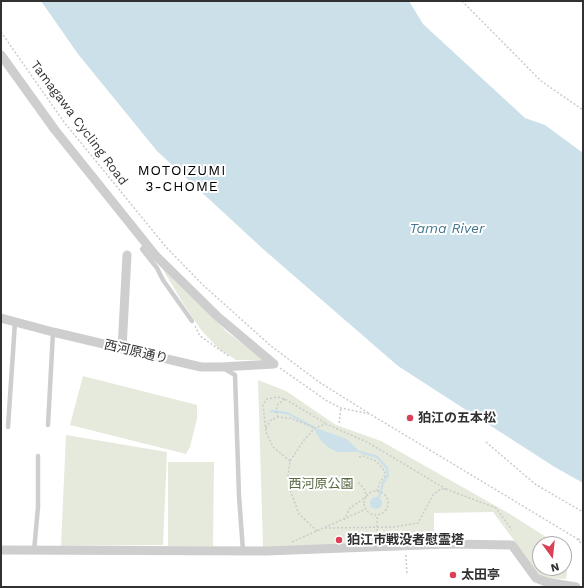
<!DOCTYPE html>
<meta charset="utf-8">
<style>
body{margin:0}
#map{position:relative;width:584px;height:588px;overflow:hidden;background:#fff;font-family:"Work Sans",sans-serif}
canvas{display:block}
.frame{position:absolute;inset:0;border:2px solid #313131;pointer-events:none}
.north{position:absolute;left:532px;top:536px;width:40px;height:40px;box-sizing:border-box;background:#fff;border:1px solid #adadad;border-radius:50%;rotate:165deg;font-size:11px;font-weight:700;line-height:16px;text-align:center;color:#313131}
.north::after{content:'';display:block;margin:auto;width:14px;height:18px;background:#da4056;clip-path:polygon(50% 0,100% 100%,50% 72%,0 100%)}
</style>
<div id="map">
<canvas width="584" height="588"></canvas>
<div class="frame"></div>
<div class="north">N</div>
</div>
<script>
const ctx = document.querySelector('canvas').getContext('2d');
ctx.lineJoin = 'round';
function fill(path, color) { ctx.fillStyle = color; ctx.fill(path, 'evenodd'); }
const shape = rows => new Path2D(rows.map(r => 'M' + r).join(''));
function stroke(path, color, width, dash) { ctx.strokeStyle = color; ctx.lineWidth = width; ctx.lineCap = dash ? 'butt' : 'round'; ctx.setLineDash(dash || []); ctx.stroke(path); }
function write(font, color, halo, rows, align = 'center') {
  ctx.font = font + ' "Work Sans","Noto Sans JP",sans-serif'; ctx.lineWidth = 4; ctx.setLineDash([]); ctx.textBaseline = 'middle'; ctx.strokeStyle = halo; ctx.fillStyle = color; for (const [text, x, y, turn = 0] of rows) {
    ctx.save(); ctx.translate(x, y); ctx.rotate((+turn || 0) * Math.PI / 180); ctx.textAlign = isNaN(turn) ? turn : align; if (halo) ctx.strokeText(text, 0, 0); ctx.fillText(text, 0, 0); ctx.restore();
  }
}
fill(shape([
 [162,268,227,332,264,360,236,360,219,349,201,330,181,300],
 [83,376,197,405,197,419,190,447,186,454,70,425],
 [258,380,286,391,336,425,381,441,510,514,557,544,540,544,540,568,564,568,564,555,568,564,566,579,544,578,538,573,493,512,434,513,434,541,263,547],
 [66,435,167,452,163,545,61,546],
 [168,462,214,462,213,546,168,546]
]), '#e5eadd');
fill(shape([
 [41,1,409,1,423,24,525,118,545,125,583,153,583,483,553,466,398,366,263,249,157,151,78,54],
 [313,427,347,439,360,452,337,452,328,447,321,441],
 '370 503a6 6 0 1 1 12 0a6 6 0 1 1-12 0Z'
]), '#cbe0e9');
stroke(shape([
 [271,411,287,413,313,427],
 [360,452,377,457,387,468,388,475,383,483,379,497]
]), '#cbe0e9', 2.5);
stroke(shape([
 [462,1,541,81,583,110],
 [1,32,64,122,166,247,203,285,271,346,319,382,370,414],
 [195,326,200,336,230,357],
 [280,368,327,401,341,408,370,414,576,538,583,545],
 [278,417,276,410,278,404,285,399],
 [339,423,341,408],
 [266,428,271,420,278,417,290,418,315,428],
 [486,442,535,484,583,512],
 [359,457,363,456,376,461,385,471,385,476,380,482,377,491],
 [290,461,273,447,266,432,263,405,267,399,277,397,285,399,325,423],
 '364 503a12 12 0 1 1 24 0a12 12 0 1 1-24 0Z',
 [344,520,350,508,366,497,365,490,358,482],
 [325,528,394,527,418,523,433,495,441,489,446,489,496,508,512,530],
 [317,531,299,514,290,490,288,475,290,461,304,440,315,428,326,424,367,442,446,489],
 [377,539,377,515],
 [578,539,583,541],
 [292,542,366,509],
 [406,555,407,575]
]), '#cbcbcb', 1.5, [2, 2]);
stroke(shape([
 [147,245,142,249,157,268,163,280,192,321],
 [223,368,235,375,239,496,243,551],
 [48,425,53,332],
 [8,427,15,322],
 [34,551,38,507,38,456]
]), '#cecece', 4.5);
stroke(shape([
 [1,55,55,130,156,256,218,317,274,364],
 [1,318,53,332,201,367,221,367,274,364],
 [122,349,127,255],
 [1,550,266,551,449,544,512,545,536,578,546,582,576,587]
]), '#cecece', 9);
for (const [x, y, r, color] of [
 [410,418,4,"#da4056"],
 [339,540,4,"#da4056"],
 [453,575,4,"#da4056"]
]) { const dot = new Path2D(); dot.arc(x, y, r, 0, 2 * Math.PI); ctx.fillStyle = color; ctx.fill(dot); stroke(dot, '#fff', 1.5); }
write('13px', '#313131', '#fff', [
 ["Tamagawa Cycling Road",79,123,53],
 ["西河原通り",136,352,13]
]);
write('bold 13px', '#313131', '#fff', [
 ["狛江の五本松",418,418],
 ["狛江市戦没者慰霊塔",347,540],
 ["太田亭",461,575]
], 'left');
write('13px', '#576a40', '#fff', [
 ["西河原公園",321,484]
]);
ctx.letterSpacing = '1px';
write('14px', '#000', '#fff', [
 ["MOTOIZUMI",182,171],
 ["3-CHOME",182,187]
]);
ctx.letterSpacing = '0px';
write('italic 14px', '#43778f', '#fff', [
 ["Tama River",447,229]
]);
</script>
